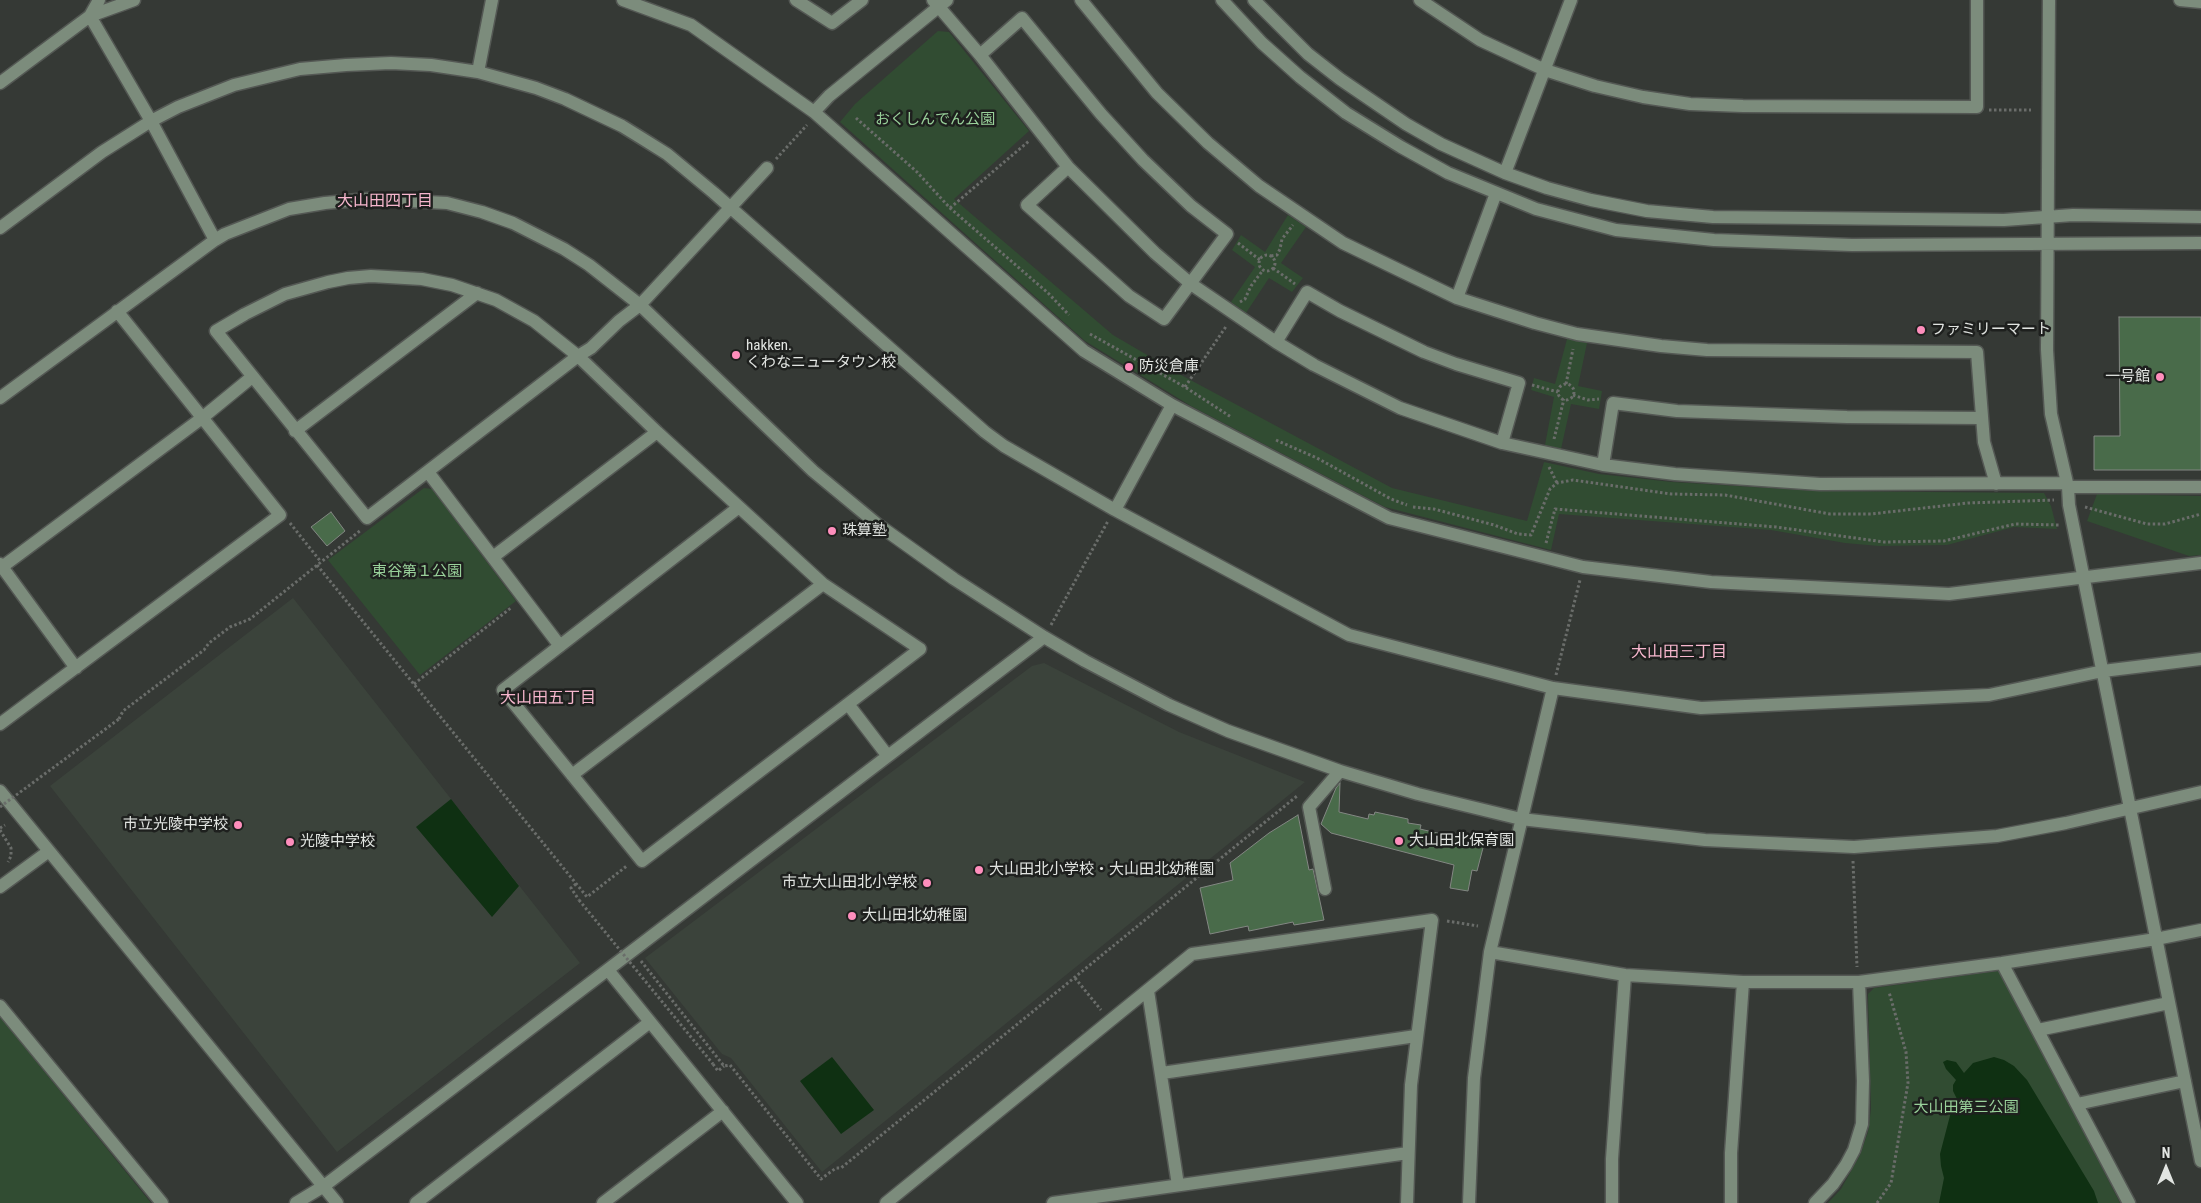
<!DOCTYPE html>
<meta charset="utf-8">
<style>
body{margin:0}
#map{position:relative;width:2201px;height:1203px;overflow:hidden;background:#353935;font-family:"Roboto Condensed",sans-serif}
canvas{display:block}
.north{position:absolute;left:2141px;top:1143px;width:50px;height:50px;-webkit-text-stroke:4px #1e201e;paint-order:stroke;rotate:0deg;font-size:14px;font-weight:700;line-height:20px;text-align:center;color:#e1e4e1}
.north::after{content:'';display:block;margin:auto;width:18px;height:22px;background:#e1e4e1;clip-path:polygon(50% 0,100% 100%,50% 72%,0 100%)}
</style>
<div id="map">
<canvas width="2201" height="1203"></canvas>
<div class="north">N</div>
</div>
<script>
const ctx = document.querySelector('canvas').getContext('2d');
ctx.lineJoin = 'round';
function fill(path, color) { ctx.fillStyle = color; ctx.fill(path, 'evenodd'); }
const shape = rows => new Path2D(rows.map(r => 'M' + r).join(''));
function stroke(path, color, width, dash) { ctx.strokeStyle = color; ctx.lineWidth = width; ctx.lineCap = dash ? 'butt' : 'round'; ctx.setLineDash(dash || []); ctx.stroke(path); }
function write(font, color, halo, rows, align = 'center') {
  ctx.font = font + ' "Roboto Condensed","Noto Sans JP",sans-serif'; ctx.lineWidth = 5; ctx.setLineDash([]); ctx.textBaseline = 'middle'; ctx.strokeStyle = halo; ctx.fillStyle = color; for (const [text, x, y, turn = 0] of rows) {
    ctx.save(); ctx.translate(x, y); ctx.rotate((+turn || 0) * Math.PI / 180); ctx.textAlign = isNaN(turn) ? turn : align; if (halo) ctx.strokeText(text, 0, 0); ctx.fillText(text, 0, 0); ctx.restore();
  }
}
fill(shape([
 [293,598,580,963,337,1152,50,786],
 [1044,663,1179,732,1305,782,822,1172,731,1058,722,1054,645,958,1032,666]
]), '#3b433b');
fill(shape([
 [938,31,949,32,1029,131,954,199,1113,335,1183,376,1392,488,1527,521,1544,462,1599,474,1672,482,1817,491,2044,493,2051,506,2057,529,2014,527,1947,545,1879,546,1845,543,1771,530,1559,514,1551,550,1385,507,1191,406,1085,341,840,122,855,104],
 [1288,215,1306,227,1281,263,1303,278,1292,292,1269,278,1246,313,1231,302,1255,267,1232,250,1241,235,1265,252],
 [1567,339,1587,343,1578,386,1602,391,1599,409,1571,404,1561,449,1545,445,1554,397,1531,390,1534,378,1555,384],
 [424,488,432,489,516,601,420,675,328,560],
 [2097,494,2201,496,2201,555,2189,556,2087,521],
 [1998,971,2004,977,2120,1203,1828,1203,1841,1189,1860,1155,1868,1132,1871,1109,1868,994,1874,988],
 [0,1017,151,1203,0,1203]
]), '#314c32');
fill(shape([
 [451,799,519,886,492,917,416,827],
 [832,1057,874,1110,841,1134,800,1081],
 [1994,1057,2004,1060,2014,1066,2027,1080,2094,1191,2098,1203,1939,1203,1944,1178,1941,1166,1940,1154,1952,1108,1958,1101,1953,1091,1953,1085,1956,1080,1946,1069,1943,1062,1947,1060,1956,1062,1964,1073,1973,1063]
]), '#0f3012');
const building = shape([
 [2119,317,2201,317,2201,470,2094,470,2094,436,2120,436,2119,317],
 [331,512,345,531,327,546,311,527,331,512],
 [1340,783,1339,812,1368,819,1369,814,1374,815,1375,812,1408,819,1408,823,1421,825,1420,829,1484,844,1477,871,1472,870,1468,891,1450,888,1454,865,1331,833,1321,824,1336,788,1340,783],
 [1298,815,1309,870,1313,869,1324,920,1294,925,1293,922,1249,931,1248,926,1210,934,1200,888,1233,880,1230,863,1269,833,1298,815]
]);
fill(building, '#496b4a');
stroke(building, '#838783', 1);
const minor = shape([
 [623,0,691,25,814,112,1084,351,1172,405,1389,518,1583,567,1711,582,1949,594,2201,563],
 [796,0,832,23,862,0],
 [933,0,980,55,1068,167,1155,253,1191,284,1276,342,1314,365,1400,408,1502,443,1603,465,1675,474,1820,484,2067,483],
 [1081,0,1157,93,1208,143,1259,186,1343,243,1457,298,1535,323,1577,334,1661,346,1707,350,1977,352,1984,442,1996,484],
 [1222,0,1262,43,1300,77,1346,113,1401,147,1448,173,1536,209,1616,230,1714,240,1852,245,2201,243],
 [1254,0,1308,54,1340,79,1406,124,1441,144,1505,173,1547,188,1591,200,1647,211,1713,217,2004,220,2073,215,2201,217],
 [1420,0,1480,40,1545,70,1595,86,1643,97,1690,104,1743,106,1977,107,1977,0],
 [2049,0,2047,350,2051,414,2068,487,2069,505,2201,1161],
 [2180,0,2201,2],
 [90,16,151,121,215,240],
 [90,16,99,0],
 [980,55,1022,18,1101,114,1143,160,1191,206,1227,234,1164,319,1129,296,1027,205,1068,167],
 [478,72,492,0],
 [0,83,90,16,134,0],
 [814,112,829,96,947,0],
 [1505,173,1571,0],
 [0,228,102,152,151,121,178,107,234,85,300,69,346,65,391,63,431,65,478,72,536,88,565,99,622,126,643,139,667,154,714,193,985,432,1004,446,1115,510,1349,635,1553,688,1701,708,1989,695,2103,671,2201,659],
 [1457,298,1496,193],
 [1276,342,1307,292,1340,311,1424,352,1456,364,1519,383,1502,443],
 [0,398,215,240,225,234,289,209,325,203,368,199,447,203,482,212,513,223,564,249,589,265,640,305,813,471,877,524,954,579,1044,637,1085,661,1169,705,1228,731,1340,771,1418,794,1521,819,1705,840,1854,847,1997,836,2066,823,2201,792],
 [295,431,477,293],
 [1603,465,1613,403,1677,411,1847,417,1980,418],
 [428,472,560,646],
 [2068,487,2201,487],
 [739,507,503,690,642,861,920,649,823,584,739,507,657,432,578,356,534,321,496,300,452,285,422,279,371,276,348,278,328,282,285,294,245,314,216,331,367,518,578,356,591,348,619,321,640,305,767,168],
 [1115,510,1172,405],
 [493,557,657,432],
 [0,564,76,668],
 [2,567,202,418,252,377],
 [848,704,887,755],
 [0,724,280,515,117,311],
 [572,775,823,584],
 [0,791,337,1203],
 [0,887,49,851],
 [1325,889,1309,807,1340,771],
 [1490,952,1625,975,1743,982,1859,982,2002,963,2156,939,2201,930],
 [2002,963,2129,1203],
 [608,970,797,1203],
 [1148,991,1178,1185],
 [0,1006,162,1203],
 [2038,1030,2169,1003],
 [1162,1073,1416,1036],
 [2077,1104,2185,1081],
 [296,1203,324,1186,1044,637],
 [416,1203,650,1022],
 [603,1203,723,1111],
 [886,1203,1192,954,1432,920,1411,1085,1407,1203],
 [1053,1203,1408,1153],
 [1469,1203,1474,1078,1490,952,1553,688],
 [1612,1203,1612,1159,1625,975],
 [1731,1203,1731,1153,1743,982],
 [1815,1203,1833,1184,1846,1165,1854,1150,1862,1124,1863,1081,1859,982]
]);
stroke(minor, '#545854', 15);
stroke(shape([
 [1989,110,2031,110],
 [856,118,917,172,950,208,1048,293,1069,315],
 [776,159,807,125],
 [950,208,1029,141],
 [1238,243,1260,260],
 '1259 263a8 8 0 1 1 16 0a8 8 0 1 1-16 0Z',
 [1271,256,1277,255,1280,249,1282,239,1293,225],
 [1273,268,1295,284],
 [1240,302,1245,299,1251,286,1263,270],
 [1090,334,1185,387,1231,417],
 [1566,384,1573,349],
 '1558 392a8 8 0 1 1 16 0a8 8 0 1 1-16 0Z',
 [1532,385,1558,392],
 [1185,387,1227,325],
 [1573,395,1588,400,1599,399],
 [1554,439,1564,399],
 [1276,440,1317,458,1391,499,1407,505],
 [1549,467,1557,483],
 [1413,507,1434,509,1494,525,1518,534,1531,535,1550,489,1557,483,1573,480,1671,494,1725,495,1830,514,1871,514,1968,503,2054,500],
 [2085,507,2147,524,2165,524,2201,514],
 [290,523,321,562],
 [1546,543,1555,509,1776,527,1884,542,1944,541,2015,524,2060,525],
 [317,565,587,897,628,865],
 [1051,625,1108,521],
 [1556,675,1580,580],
 [414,684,512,607],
 [119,719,123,711,204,650,209,643,230,627,250,619,361,530],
 [0,828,5,825],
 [0,830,11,848,11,856,8,862],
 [1853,861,1857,967],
 [576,884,571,888,579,900],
 [1447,921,1478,926],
 [641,961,724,1066,730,1065,821,1179,836,1168,841,1168,1297,796],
 [1075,978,1101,1010],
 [713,1064,718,1071,724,1066],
 [1877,1203,1891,1183,1908,1083,1906,1052,1889,992]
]), '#6a6d6a', 3, [2.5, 2.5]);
stroke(minor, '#7c8c7c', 12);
stroke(shape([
 [0,807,119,719],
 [579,900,713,1064]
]), '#6a6d6a', 3, [2.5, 2.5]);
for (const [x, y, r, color] of [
 [1921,330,5,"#fe8ebc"],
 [736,355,5,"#fe8ebc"],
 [1129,367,5,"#fe8ebc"],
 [2160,377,5,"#fe8ebc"],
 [832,531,5,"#fe8ebc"],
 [238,825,5,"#fe8ebc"],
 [1399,841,5,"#fe8ebc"],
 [290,842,5,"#fe8ebc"],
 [979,870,5,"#fe8ebc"],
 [927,883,5,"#fe8ebc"],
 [852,916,5,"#fe8ebc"]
]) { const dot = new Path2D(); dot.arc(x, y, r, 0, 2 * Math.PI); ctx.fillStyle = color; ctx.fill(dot); stroke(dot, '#1e201e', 2); }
write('15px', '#99d19a', '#1e201e', [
 ["おくしんでん公園",935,120],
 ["東谷第１公園",417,572],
 ["大山田第三公園",1966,1108]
]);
write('15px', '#e1e4e1', '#1e201e', [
 ["ファミリーマート",1931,330],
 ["hakken.",746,346],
 ["くわなニュータウン校",746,363],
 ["防災倉庫",1139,367],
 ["一号館",2150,377,"right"],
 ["珠算塾",842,531],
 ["市立光陵中学校",228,825,"right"],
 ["大山田北保育園",1409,841],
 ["光陵中学校",300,842],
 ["大山田北小学校・大山田北幼稚園",989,870],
 ["市立大山田北小学校",917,883,"right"],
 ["大山田北幼稚園",862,916]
], 'left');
write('16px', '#f6b6cd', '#1e201e', [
 ["大山田四丁目",385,202],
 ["大山田三丁目",1679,653],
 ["大山田五丁目",548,699]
]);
</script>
